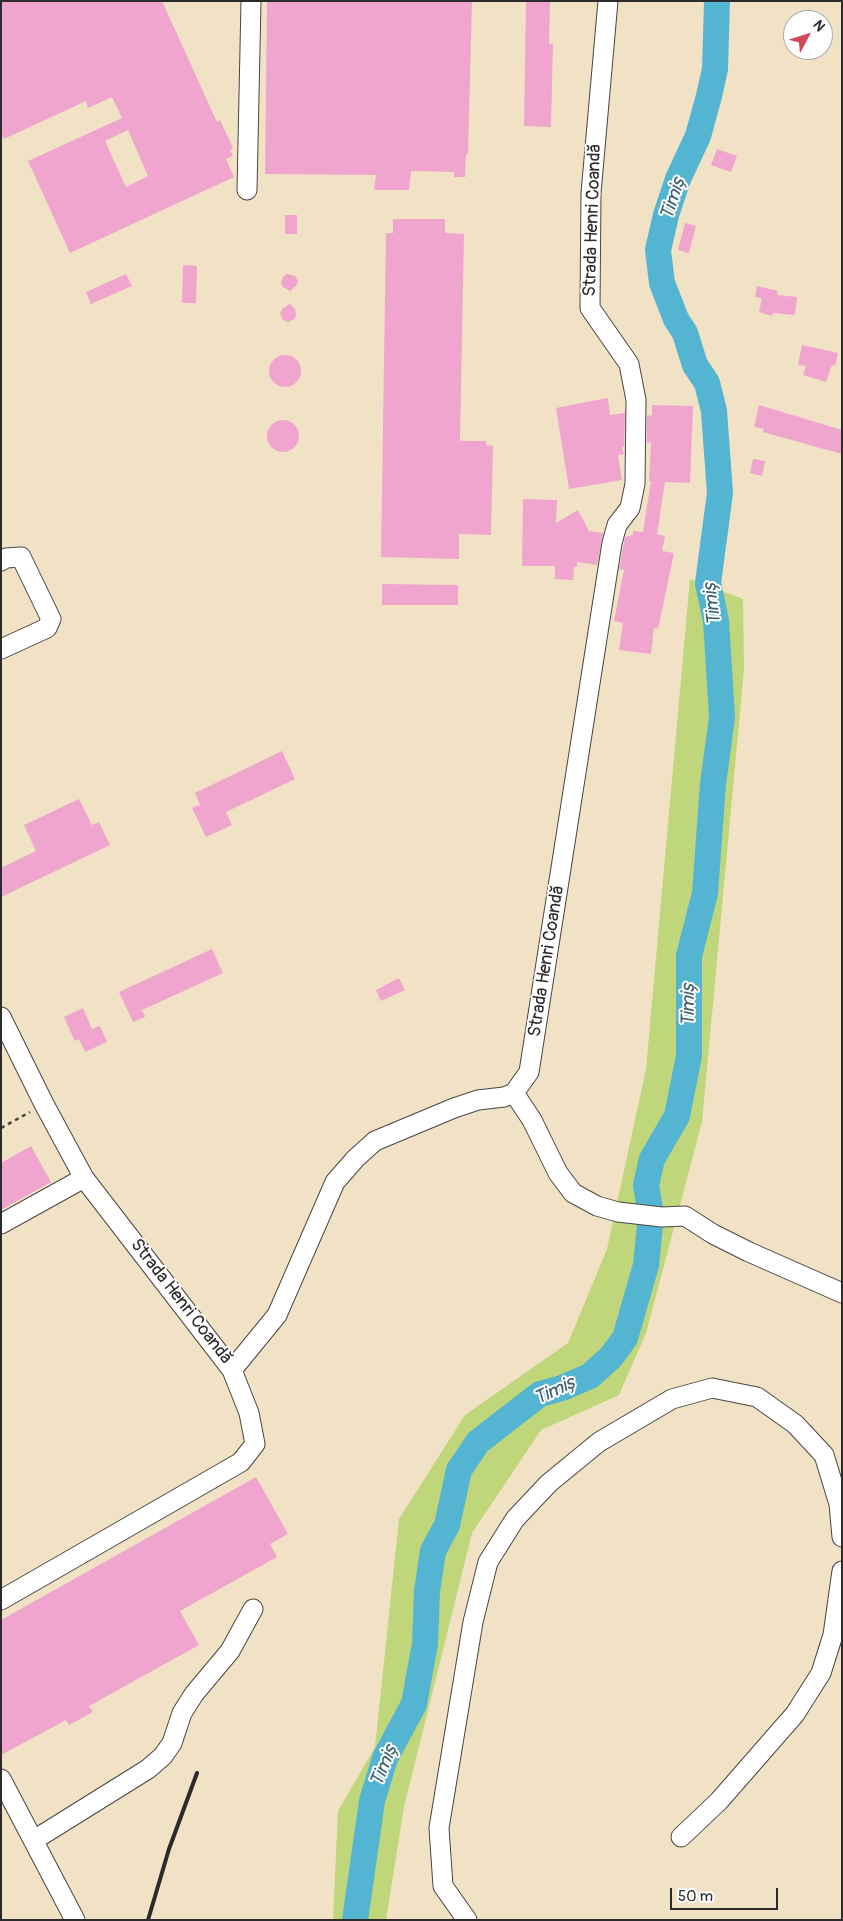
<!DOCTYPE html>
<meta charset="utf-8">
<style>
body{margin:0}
#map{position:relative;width:843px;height:1921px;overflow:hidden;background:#f1e2c5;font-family:Pangolin,sans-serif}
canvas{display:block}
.frame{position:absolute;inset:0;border:2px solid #2b2b2b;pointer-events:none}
.north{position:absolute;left:783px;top:10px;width:50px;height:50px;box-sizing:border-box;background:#fff;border:1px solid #aaa;border-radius:50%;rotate:50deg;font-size:14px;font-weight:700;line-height:20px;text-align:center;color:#2b2b2b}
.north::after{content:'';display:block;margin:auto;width:18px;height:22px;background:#d1495b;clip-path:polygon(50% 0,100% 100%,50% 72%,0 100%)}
.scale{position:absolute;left:670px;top:1888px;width:108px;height:22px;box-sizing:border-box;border:2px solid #2b2b2b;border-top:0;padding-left:6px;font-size:15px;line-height:18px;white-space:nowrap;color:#2b2b2b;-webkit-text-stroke:4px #fff;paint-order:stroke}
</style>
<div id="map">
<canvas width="843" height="1921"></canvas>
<div class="frame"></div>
<div class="north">N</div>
<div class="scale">50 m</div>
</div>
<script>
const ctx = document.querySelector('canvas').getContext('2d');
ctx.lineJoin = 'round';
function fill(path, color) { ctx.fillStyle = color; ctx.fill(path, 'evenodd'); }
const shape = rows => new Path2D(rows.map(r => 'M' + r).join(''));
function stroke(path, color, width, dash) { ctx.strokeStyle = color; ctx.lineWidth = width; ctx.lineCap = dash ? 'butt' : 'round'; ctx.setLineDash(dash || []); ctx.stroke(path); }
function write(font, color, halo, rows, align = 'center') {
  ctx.font = font + ' Pangolin,sans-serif'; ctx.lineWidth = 4; ctx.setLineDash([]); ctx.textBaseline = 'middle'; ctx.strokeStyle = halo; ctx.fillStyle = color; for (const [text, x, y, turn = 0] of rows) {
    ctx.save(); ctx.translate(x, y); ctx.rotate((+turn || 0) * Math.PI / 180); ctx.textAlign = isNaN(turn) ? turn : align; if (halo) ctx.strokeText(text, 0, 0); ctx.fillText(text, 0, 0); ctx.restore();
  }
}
fill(shape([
 [690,579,743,599,744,669,702,1122,646,1333,619,1395,541,1430,472,1533,404,1807,386,1920,333,1920,338,1811,375,1747,399,1519,465,1415,568,1343,607,1249,646,1069]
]), '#bfd67a');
stroke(shape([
 [355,1920,372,1801,385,1758,414,1704,425,1644,427,1591,433,1551,447,1525,459,1470,478,1442,496,1428,540,1394,562,1388,590,1376,611,1357,625,1338,646,1265,651,1215,646,1185,652,1159,677,1116,689,1056,689,956,705,893,713,784,722,717,716,621,708,583,720,493,714,411,707,383,695,365,685,333,676,319,662,283,658,250,666,215,678,179,698,136,709,96,715,69,717,1]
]), '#53b5d2', 26);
fill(shape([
 [1,1,162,1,217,122,220,120,233,148,230,150,233,156,226,159,234,177,70,253,28,161,122,118,112,97,88,108,86,101,4,139,1,133],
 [128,130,148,176,126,187,105,141],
 [267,1,472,1,468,154,466,154,465,177,454,177,454,172,411,171,409,190,374,190,376,175,265,174],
 [526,1,550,1,549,44,553,44,551,127,524,126],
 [717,149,737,156,731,172,711,165],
 [285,215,297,215,297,234,285,234],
 [393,219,445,219,445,233,464,234,460,441,486,441,486,445,493,446,491,535,459,534,459,559,381,557,386,233,393,233],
 [685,223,696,226,689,253,678,250],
 [183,265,197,266,196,303,182,303],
 [126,274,132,286,91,304,86,292],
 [287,274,295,276,298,281,297,285,290,291,283,287,281,283,283,277],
 [757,286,778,291,777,295,797,297,795,315,773,313,772,316,759,312,762,298,755,297],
 [290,304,295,309,296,314,295,319,288,322,283,320,280,313,283,308],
 [802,345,838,353,835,366,832,365,826,382,803,375,806,366,798,365],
 '269 371a16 16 0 1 1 32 0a16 16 0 1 1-32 0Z',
 [608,398,610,415,625,413,624,446,622,447,624,454,618,455,622,480,569,489,556,408],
 [652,405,693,406,690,483,665,482,657,534,665,536,662,551,674,553,658,629,654,628,651,654,619,650,623,623,614,621,624,570,619,569,625,537,633,535,633,531,643,532,651,481,649,481,651,442,647,443,647,416,652,415],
 [759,405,842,430,842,454,763,432,764,429,754,427],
 '267 436a16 16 0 1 1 32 0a16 16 0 1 1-32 0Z',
 [753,459,765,461,762,476,750,473],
 [523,499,557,500,556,523,578,510,589,531,603,533,597,565,577,562,577,567,574,567,573,580,555,579,555,566,522,566],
 [382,584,458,585,458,605,382,605],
 [282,751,295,779,226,812,232,825,206,837,192,808,200,805,195,793],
 [79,799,92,825,99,822,110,845,1,897,1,868,36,851,24,825],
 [212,949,223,973,142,1010,145,1017,133,1022,119,992],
 [399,978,405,990,381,1001,376,990],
 [83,1008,92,1029,100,1026,107,1042,85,1052,79,1039,75,1041,64,1017],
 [31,1146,51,1182,1,1210,1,1163],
 [256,1477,288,1534,270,1544,277,1557,180,1611,199,1645,89,1706,93,1712,69,1725,66,1720,1,1755,1,1620]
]), '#efa5ce');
const minor = shape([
 [247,190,251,1],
 [1,561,6,558,21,557,51,619,47,628,1,649],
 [1,1017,44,1104,84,1178,232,1370,249,1413,255,1444,241,1462,1,1600],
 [514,1093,532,1120,558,1173,573,1193,597,1206,618,1212,662,1217,685,1216,713,1234,749,1252,842,1293],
 [1,1224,84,1178],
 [232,1370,277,1315,335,1182,356,1158,375,1141,454,1108,478,1100,504,1097,514,1093,529,1072,612,543,617,525,630,508,635,484,636,400,629,364,590,308,591,193,608,1],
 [1,1779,75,1920],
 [681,1837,719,1801,795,1714,821,1673,833,1635,842,1571],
 [34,1840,148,1769,163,1756,172,1743,182,1713,194,1694,230,1651,253,1609],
 [467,1920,443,1886,439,1828,473,1622,488,1562,515,1519,549,1483,599,1442,672,1399,712,1388,757,1397,795,1424,824,1455,839,1504,842,1537]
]);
stroke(minor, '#494642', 21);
stroke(shape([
 [1,1128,30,1112]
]), '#494642', 2.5, [4, 4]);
stroke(minor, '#fff', 19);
stroke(shape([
 [148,1920,169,1849,197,1773]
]), '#2b2b2b', 4);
write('18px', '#2b2b2b', '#fff', [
 ["Strada Henri Coandă",593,220,-88],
 ["Strada Henri Coandă",547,961,-81],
 ["Strada Henri Coandă",181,1302,52]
]);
write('italic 19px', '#3b626e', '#fff', [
 ["Timiș",674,198,-72],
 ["Timiș",713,603,-97],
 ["Timiș",689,1004,-90],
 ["Timiș",556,1391,-25],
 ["Timiș",385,1765,-68]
]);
</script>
